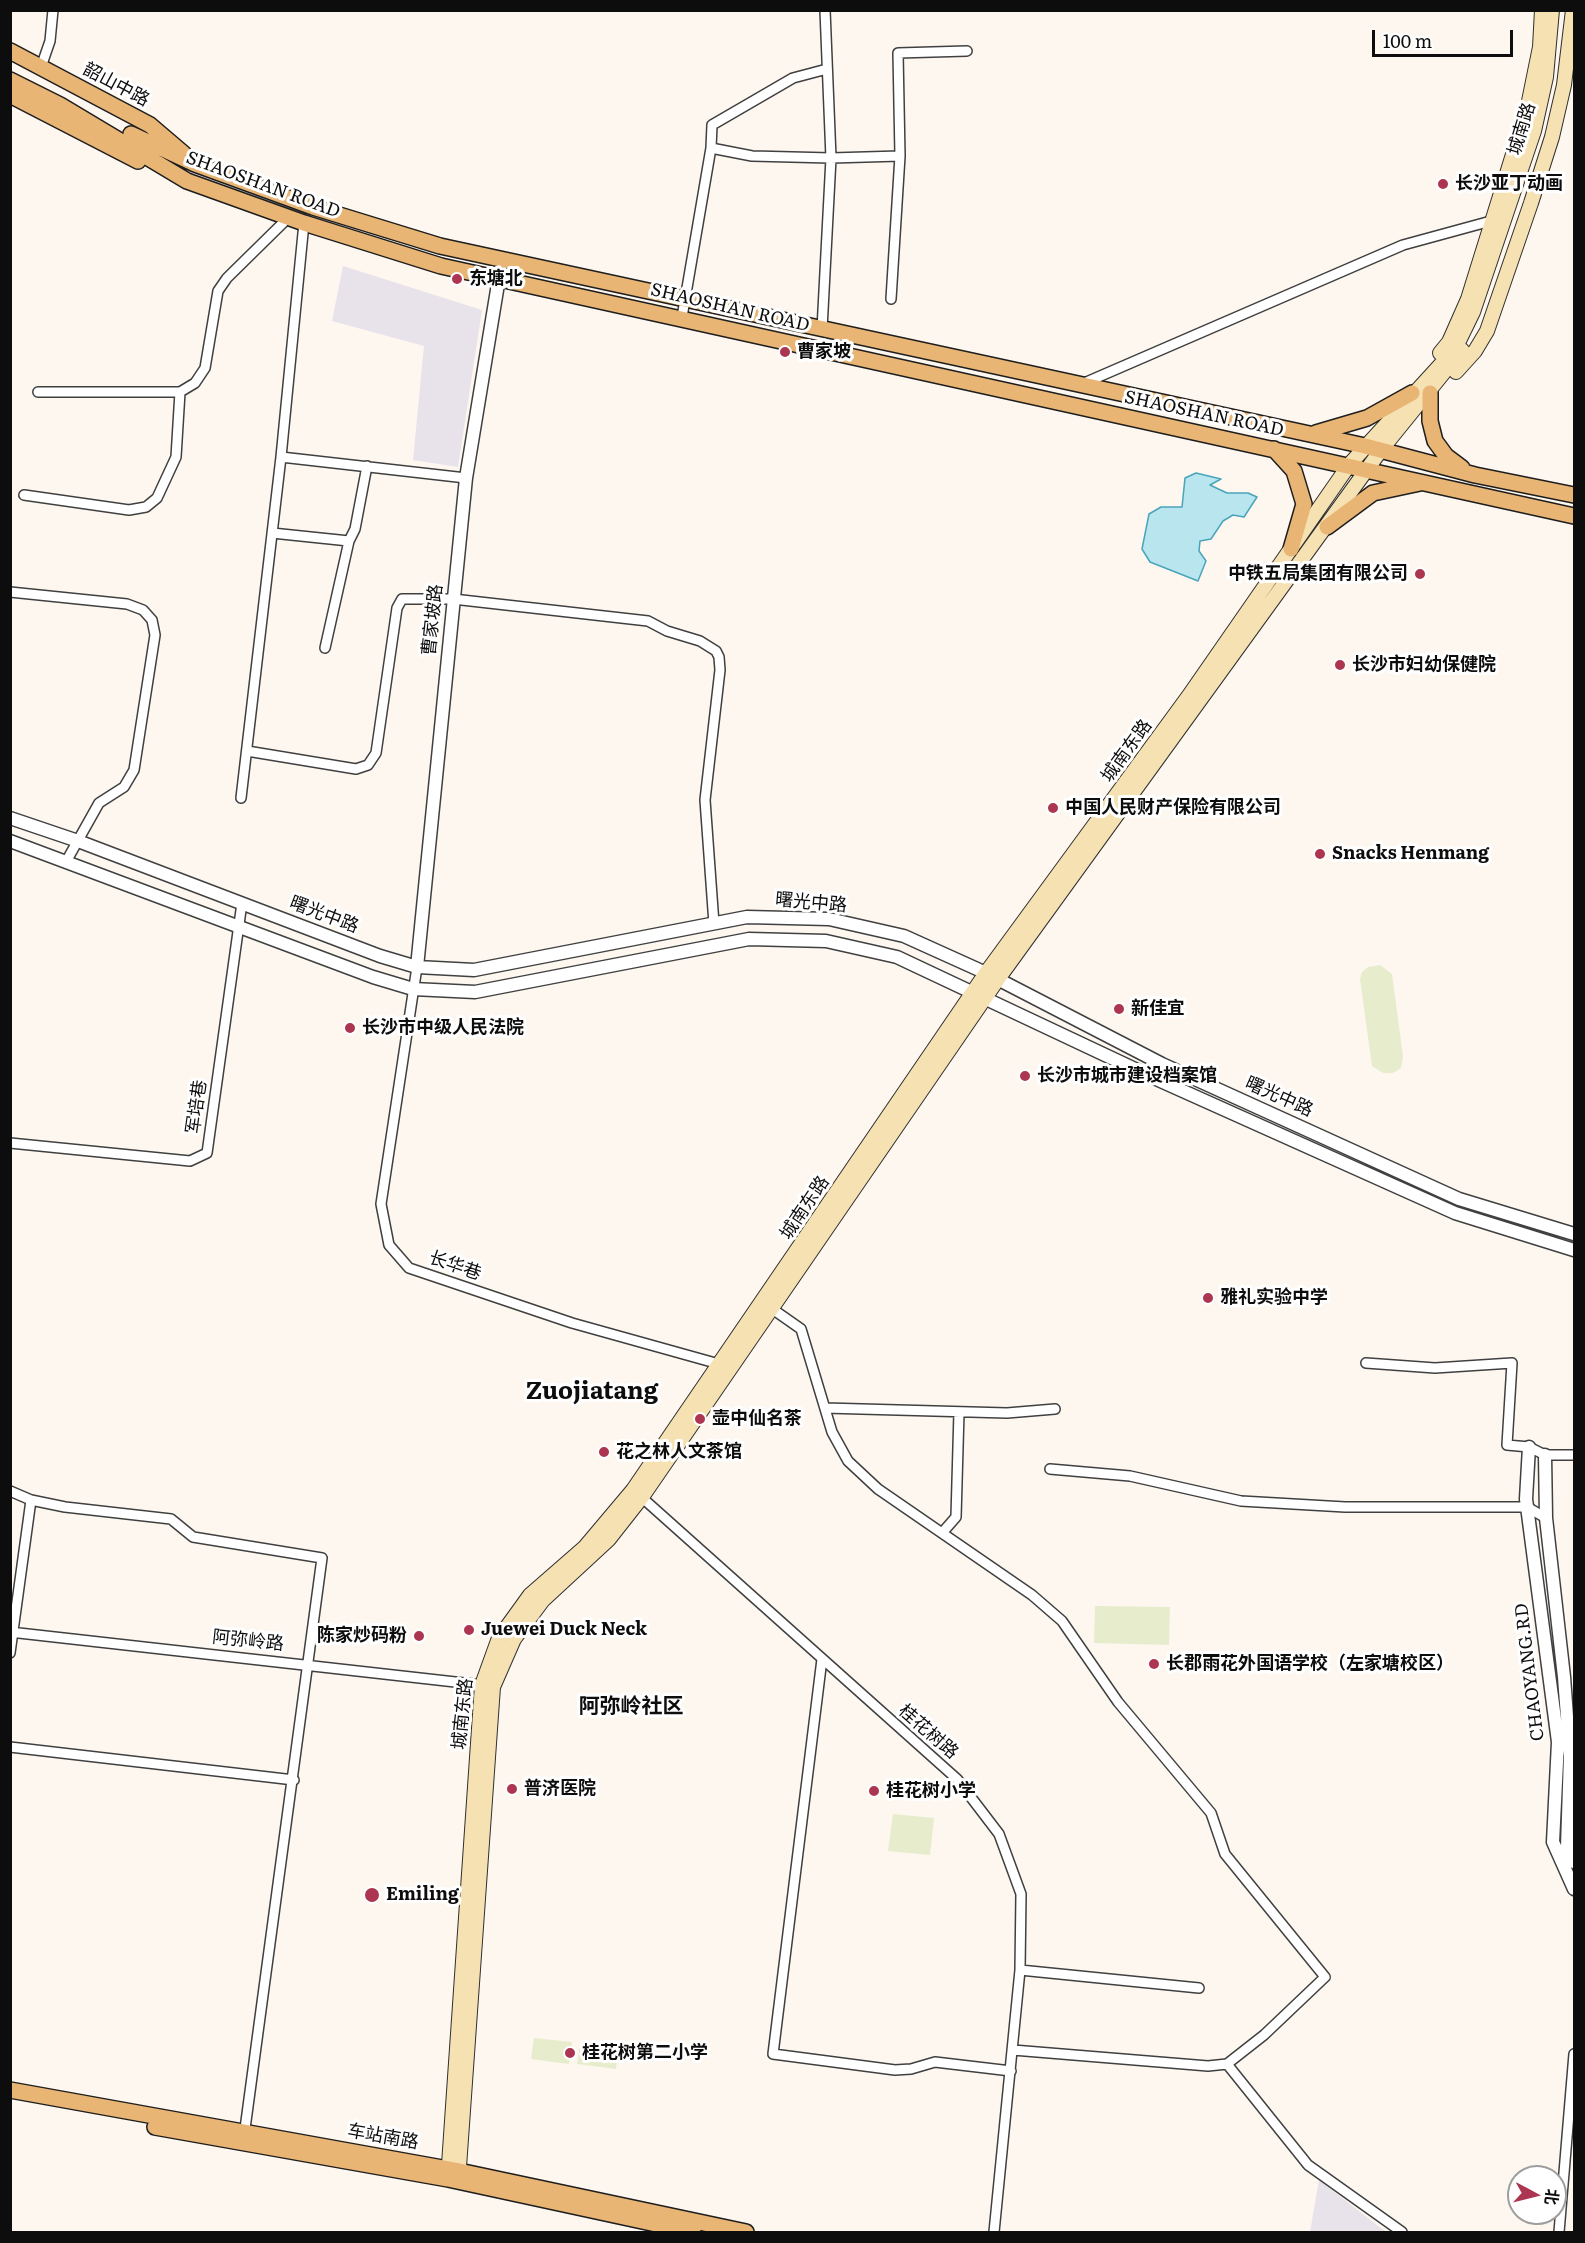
<!DOCTYPE html>
<meta charset="utf-8">
<style>
body{margin:0}
#map{position:relative;width:1585px;height:2243px;overflow:hidden;background:#fdf7ef;font-family:Literata,"Noto Sans SC",serif}
canvas{display:block}
.frame{position:absolute;inset:0;border:12px solid #0d0d0d;pointer-events:none}
.north{position:absolute;left:1507px;top:2165px;width:60px;height:60px;box-sizing:border-box;background:#fff;border:2px solid #9e9e9e;border-radius:50%;rotate:97deg;font-size:16px;font-weight:700;line-height:24px;text-align:center;color:#0d0d0d}
.north::after{content:'';display:block;margin:auto;width:21px;height:27px;background:#ac3652;clip-path:polygon(50% 0,100% 100%,50% 72%,0 100%)}
.scale{position:absolute;left:1372px;top:30px;width:141px;height:27px;box-sizing:border-box;border:3px solid #0d0d0d;border-top:0;padding-left:8px;font-size:18px;line-height:21px;white-space:nowrap;color:#0d0d0d;-webkit-text-stroke:4px #fff;paint-order:stroke}
</style>
<div id="map">
<canvas width="1585" height="2243"></canvas>
<div class="frame"></div>
<div class="north">北</div>
<div class="scale">100 m</div>
</div>
<script>
const ctx = document.querySelector('canvas').getContext('2d');
ctx.lineJoin = 'round';
function fill(path, color) { ctx.fillStyle = color; ctx.fill(path, 'evenodd'); }
const shape = rows => new Path2D(rows.map(r => 'M' + r).join(''));
function stroke(path, color, width, dash) { ctx.strokeStyle = color; ctx.lineWidth = width; ctx.lineCap = dash ? 'butt' : 'round'; ctx.setLineDash(dash || []); ctx.stroke(path); }
function write(font, color, halo, rows, align = 'center') {
  ctx.font = font + ' Literata,"Noto Sans SC",serif'; ctx.lineWidth = 6; ctx.setLineDash([]); ctx.textBaseline = 'middle'; ctx.strokeStyle = halo; ctx.fillStyle = color; for (const [text, x, y, turn = 0] of rows) {
    ctx.save(); ctx.translate(x, y); ctx.rotate((+turn || 0) * Math.PI / 180); ctx.textAlign = isNaN(turn) ? turn : align; if (halo) ctx.strokeText(text, 0, 0); ctx.fillText(text, 0, 0); ctx.restore();
  }
}
fill(shape([
 [343,266,482,310,458,467,413,460,424,346,332,321],
 [1319,2180,1386,2232,1310,2232]
]), '#e8e2eb');
fill(shape([
 [1380,965,1392,974,1403,1056,1401,1068,1393,1073,1383,1073,1372,1066,1360,979,1362,972,1368,967],
 [1095,1606,1170,1607,1169,1645,1094,1643],
 [893,1814,934,1818,930,1855,888,1851],
 [534,2038,572,2042,569,2064,531,2059],
 [580,2044,618,2049,616,2069,577,2064]
]), '#e7eccd');
const water = shape([
 [1196,473,1221,479,1210,485,1227,493,1248,493,1257,497,1244,517,1233,515,1223,521,1211,539,1200,541,1199,551,1206,561,1198,581,1150,562,1142,549,1149,514,1161,507,1182,507,1185,478,1196,473]
]);
fill(water, '#b9e5ee');
stroke(water, '#49a4bc', 1.5);
const minor = shape([
 [41,67,50,41,53,10],
 [711,148,752,156,831,158,900,156],
 [891,299,900,156,898,53,967,51],
 [682,317,711,148,712,125,793,78,827,69],
 [822,329,831,158,825,10],
 [1082,384,1403,245,1491,221],
 [38,392,180,392,195,383,205,368,218,291,227,278,289,217],
 [281,457,466,478],
 [24,495,129,510,146,507,157,498,176,457,180,392],
 [272,533,349,541],
 [10,592,127,604,143,610,152,620,155,635,134,770,124,787,99,803,67,860],
 [325,648,349,541,355,529,367,466],
 [247,751,356,769,368,765,376,753,397,608,402,599,453,599,648,621,667,631,700,641,716,651,719,657,720,670,705,800,714,924],
 [241,798,281,457,304,223],
 [417,967,381,1204,389,1245,409,1268,572,1323,719,1364],
 [10,1143,190,1161,207,1153,242,903],
 [771,1308,801,1329,832,1432,848,1461,878,1489,1032,1595,1062,1621,1118,1702,1211,1813,1225,1854,1325,1977,1264,2035,1227,2064,1208,2066,1013,2050],
 [1366,1363,1435,1368,1512,1363,1507,1445,1529,1447,1545,1455,1574,1455],
 [825,1408,1007,1413,1055,1409],
 [1050,1469,1130,1476,1241,1501,1345,1507,1527,1507,1546,1518],
 [10,1491,31,1500,65,1507,171,1519,193,1537,322,1558,244,2136],
 [638,1494,957,1779,999,1834,1021,1894,1020,1970,994,2232],
 [942,1533,956,1517,959,1412],
 [10,1632,482,1685],
 [10,1653,31,1500],
 [822,1659,773,2054,895,2070,911,2069,935,2062,1011,2071],
 [10,1747,294,1780],
 [1020,1970,1199,1988],
 [1227,2064,1308,2165,1402,2232],
 [1559,2232,1574,2054]
]);
const tertiary = shape([
 [10,818,78,841,380,956,417,967,474,970,747,917,829,919,904,936,986,973,1162,1064,1459,1199,1574,1234],
 [10,841,373,977,413,989,475,992,749,939,826,941,897,957,1154,1078,1455,1213,1574,1250],
 [417,967,466,478,499,278],
 [1529,1447,1526,1499,1558,1742,1553,1842,1574,1889],
 [1545,1455,1546,1518,1564,1677,1570,1756,1567,1847,1574,1862]
]);
const secondary = shape([
 [1440,353,1449,342,1468,299,1528,106,1540,47,1542,10],
 [1456,372,1475,351,1487,331,1531,203,1552,137,1564,85,1573,10],
 [448,2179,482,1685,499,1638,530,1595,585,1547,633,1490,986,973,1188,697,1349,465,1455,349,1473,312,1534,131,1546,77,1552,10],
 [458,2181,493,1687,514,1639,543,1600,609,1539,642,1497,998,979,1381,450,1462,350]
]);
const primary = shape([
 [10,51,150,125,184,154],
 [10,80,60,105,187,181,304,223,441,266,1574,516],
 [10,95,138,161],
 [131,134,195,164,313,207,440,246,1365,446,1475,475,1574,495],
 [1430,393,1430,421,1435,441,1446,456,1462,468],
 [1316,433,1367,418,1412,393],
 [1274,449,1294,471,1304,504,1291,549],
 [1327,527,1373,493,1420,483],
 [10,2090,459,2171,746,2232],
 [155,2127,448,2179,693,2232]
]);
stroke(minor, '#404040', 12);
stroke(tertiary, '#404040', 15);
stroke(secondary, '#2f2f2f', 16);
stroke(primary, '#1e1e1e', 18);
stroke(minor, '#fff', 9);
stroke(tertiary, '#fff', 12);
stroke(secondary, '#f5e1b2', 14);
stroke(primary, '#e8b574', 15);
for (const [x, y, r, color] of [
 [1443,184,6,"#ac3652"],
 [457,279,6,"#ac3652"],
 [785,352,6,"#ac3652"],
 [1420,574,6,"#ac3652"],
 [1340,665,6,"#ac3652"],
 [1053,808,6,"#ac3652"],
 [1320,854,6,"#ac3652"],
 [1119,1009,6,"#ac3652"],
 [350,1028,6,"#ac3652"],
 [1025,1076,6,"#ac3652"],
 [1208,1298,6,"#ac3652"],
 [700,1419,6,"#ac3652"],
 [604,1452,6,"#ac3652"],
 [469,1630,6,"#ac3652"],
 [419,1636,6,"#ac3652"],
 [1154,1664,6,"#ac3652"],
 [512,1789,6,"#ac3652"],
 [874,1791,6,"#ac3652"],
 [372,1895,8,"#ac3652"],
 [570,2053,6,"#ac3652"]
]) { const dot = new Path2D(); dot.arc(x, y, r, 0, 2 * Math.PI); ctx.fillStyle = color; ctx.fill(dot); stroke(dot, '#fff', 2); }
write('18px', '#0d0d0d', '#fff', [
 ["韶山中路",116,85,28],
 ["城南路",1522,129,-73],
 ["SHAOSHAN ROAD",263,185,20],
 ["SHAOSHAN ROAD",730,308,13],
 ["SHAOSHAN ROAD",1204,414,12],
 ["曹家坡路",433,620,-84],
 ["城南东路",1127,751,-54],
 ["曙光中路",811,903,5],
 ["曙光中路",324,915,21],
 ["曙光中路",1279,1097,24],
 ["军培巷",197,1107,-82],
 ["城南东路",805,1208,-56],
 ["长华巷",455,1266,19],
 ["阿弥岭路",248,1641,6],
 ["CHAOYANG.RD",1530,1672,-97],
 ["城南东路",463,1714,-84],
 ["桂花树路",928,1732,41],
 ["车站南路",383,2137,10]
]);
write('bold 18px', '#0d0d0d', '#fff', [
 ["长沙亚丁动画",1455,184],
 ["东塘北",469,279],
 ["曹家坡",797,352],
 ["中铁五局集团有限公司",1408,574,"right"],
 ["长沙市妇幼保健院",1352,665],
 ["中国人民财产保险有限公司",1065,808],
 ["Snacks Henmang",1332,854],
 ["新佳宜",1131,1009],
 ["长沙市中级人民法院",362,1028],
 ["长沙市城市建设档案馆",1037,1076],
 ["雅礼实验中学",1220,1298],
 ["壶中仙名茶",712,1419],
 ["花之林人文茶馆",616,1452],
 ["Juewei Duck Neck",481,1630],
 ["陈家炒码粉",407,1636,"right"],
 ["长郡雨花外国语学校（左家塘校区）",1166,1664],
 ["普济医院",524,1789],
 ["桂花树小学",886,1791],
 ["Emiling",386,1895],
 ["桂花树第二小学",582,2053]
], 'left');
write('bold 21px', '#0d0d0d', '#fff', [
 ["阿弥岭社区",631,1707]
]);
write('bold 24px', '#0d0d0d', '#fff', [
 ["Zuojiatang",592,1392]
]);
</script>
